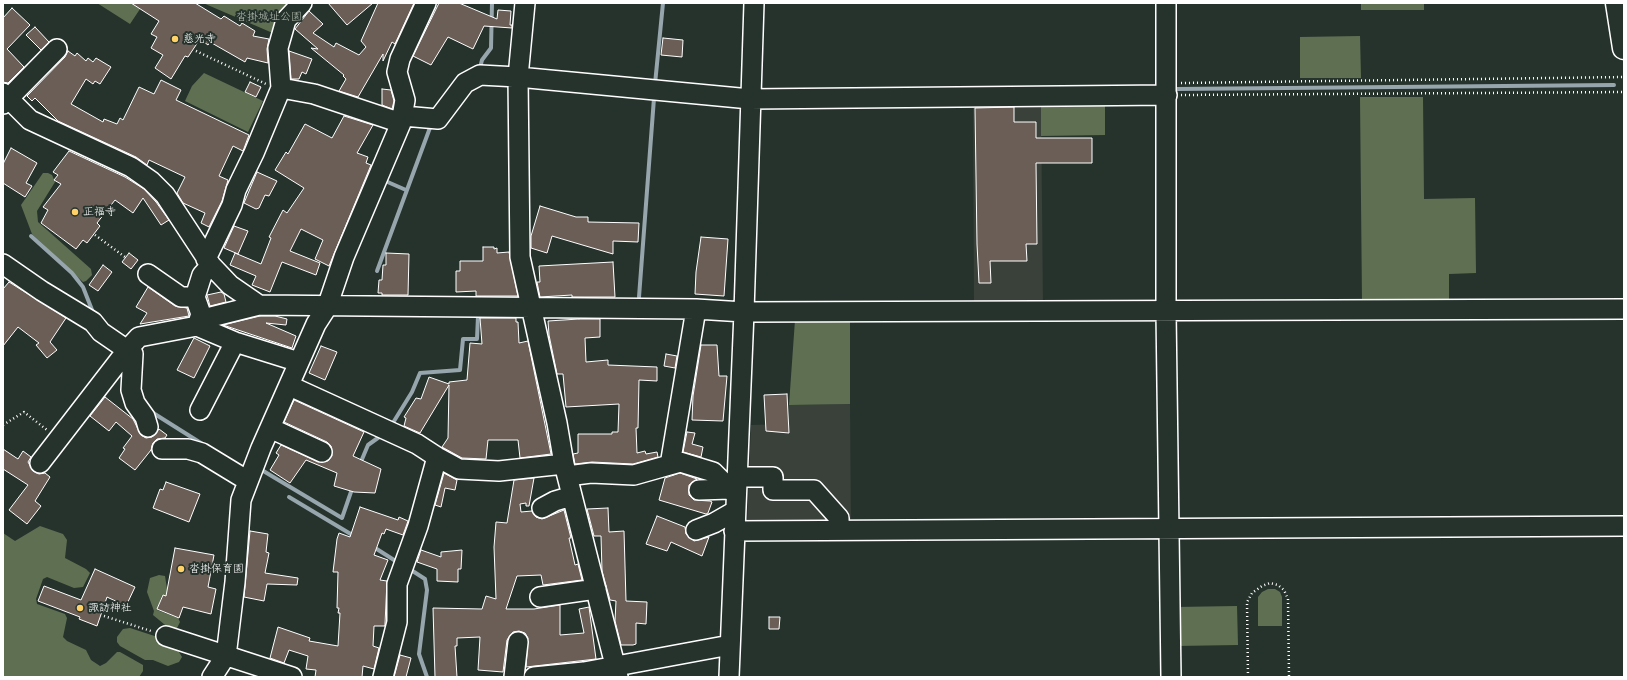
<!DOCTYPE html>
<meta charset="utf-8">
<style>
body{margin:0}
#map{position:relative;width:1627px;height:680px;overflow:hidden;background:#26332d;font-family:Mali,sans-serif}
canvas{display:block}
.frame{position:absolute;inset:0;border:4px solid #fff;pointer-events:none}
</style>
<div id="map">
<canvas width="1627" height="680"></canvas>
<div class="frame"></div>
</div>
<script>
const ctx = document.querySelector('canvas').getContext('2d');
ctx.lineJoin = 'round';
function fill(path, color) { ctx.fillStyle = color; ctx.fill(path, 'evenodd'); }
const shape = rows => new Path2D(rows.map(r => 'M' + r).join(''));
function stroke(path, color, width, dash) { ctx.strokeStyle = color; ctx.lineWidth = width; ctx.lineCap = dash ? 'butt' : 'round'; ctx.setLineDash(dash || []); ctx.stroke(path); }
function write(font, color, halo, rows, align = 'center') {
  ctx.font = font + ' Mali,"Klee One",sans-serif'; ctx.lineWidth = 4; ctx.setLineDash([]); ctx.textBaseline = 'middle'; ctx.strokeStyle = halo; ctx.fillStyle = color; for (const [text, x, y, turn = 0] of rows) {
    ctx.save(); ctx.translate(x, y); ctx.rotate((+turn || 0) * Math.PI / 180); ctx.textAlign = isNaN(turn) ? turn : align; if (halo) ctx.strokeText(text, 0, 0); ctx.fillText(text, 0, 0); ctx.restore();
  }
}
fill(shape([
 [973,100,1041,100,1043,306,974,306],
 [850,404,851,527,747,528,751,425,789,424,789,405]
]), '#3a403a');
fill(shape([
 [97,3,144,3,130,24],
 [203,3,295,3,275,34],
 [1361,3,1424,3,1424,10,1361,10],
 [1360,36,1361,78,1300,78,1300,37],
 [204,73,263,101,248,132,185,101,192,86],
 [1360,97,1423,97,1424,199,1475,198,1476,273,1449,274,1449,302,1362,302],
 [1105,99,1105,135,1041,136,1041,100],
 [43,173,48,173,52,175,55,182,37,211,38,222,91,269,92,275,86,281,83,282,32,234,21,205],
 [795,320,850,320,850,404,789,405],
 [40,526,63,534,67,540,65,558,86,569,90,573,83,587,74,588,47,577,43,579,36,599,37,604,65,614,67,618,63,637,67,641,86,650,91,660,100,666,106,663,117,652,120,652,143,665,143,671,139,677,3,677,3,533,15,541],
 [209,570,211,572,205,583,184,602,162,595,157,610,178,618,180,622,177,628,170,629,153,615,154,611,147,592,150,578,159,575,165,576,167,589,181,592],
 [1268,589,1275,589,1280,592,1282,597,1282,626,1258,626,1258,597,1262,592],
 [1237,606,1238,645,1176,646,1176,607],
 [130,628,173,642,182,657,179,662,168,666,153,660,145,660,120,646,117,642,117,637,123,629]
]), '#5f7052');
stroke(shape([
 [480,68,482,60,491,48,492,3],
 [655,84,663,3],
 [1176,89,1614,85],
 [383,180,406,190],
 [31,236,72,273,83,287,94,315],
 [377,271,431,125],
 [639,297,654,98],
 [150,411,204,445],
 [391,426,412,392,420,373,460,370,463,339,477,339,478,316],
 [360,464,368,445,382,435],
 [260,469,342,518,353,486],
 [289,497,354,536],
 [372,546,394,560],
 [408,568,425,579,427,590,419,654,427,677]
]), '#97a6ad', 4);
const building = shape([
 [131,3,195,3,221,19,224,16,240,26,242,23,255,31,253,36,269,39,267,49,268,63,247,58,245,62,210,42,208,45,200,39,188,57,185,56,171,79,155,68,163,55,151,48,157,37,151,34,159,21,131,3],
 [328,3,373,3,347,25,328,3],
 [378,3,414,3,395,44,392,42,383,61,383,54,358,97,339,91,346,79,343,76,344,75,311,48,318,49,295,29,309,11,323,24,313,33,334,47,336,43,359,55,366,47,361,41,378,3],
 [439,3,459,3,497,19,498,10,511,11,510,25,512,25,512,28,484,26,473,49,448,37,431,65,413,56,439,3],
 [12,8,30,25,7,49,24,67,8,83,3,82,3,18,12,8],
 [35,27,49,42,41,50,26,35,35,27],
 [663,38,683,40,682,57,661,55,663,38],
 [68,51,75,56,77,53,86,61,88,58,93,62,96,58,111,67,100,84,95,81,93,84,86,79,71,104,103,122,104,119,117,124,120,118,123,120,139,87,154,94,161,80,181,90,176,100,249,135,243,151,233,146,219,176,228,180,222,201,209,227,201,223,205,213,183,203,177,193,185,177,149,160,147,165,136,157,58,121,35,98,32,101,27,96,65,57,68,51],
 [289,51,312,59,306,74,302,72,299,79,291,79,289,51],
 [250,82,261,87,256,97,245,92,250,82],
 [382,89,391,90,394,101,392,109,382,105,382,89],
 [1014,107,1014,122,1036,122,1036,138,1092,138,1092,163,1036,163,1037,244,1026,244,1027,261,990,261,991,283,979,283,977,244,975,108,1014,107],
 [344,116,373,125,357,153,368,157,366,163,371,165,329,266,315,259,323,240,301,229,290,251,320,263,316,275,282,262,270,292,252,285,256,276,230,265,235,253,261,264,271,238,269,237,283,210,287,213,304,188,275,170,286,152,288,154,305,124,332,138,344,116],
 [11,148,37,163,26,183,32,186,25,197,3,183,3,164,11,148],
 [69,151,125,177,144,189,156,202,169,220,161,225,143,198,133,213,115,200,97,223,100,226,87,243,83,240,76,249,41,223,48,210,43,207,61,184,54,180,58,175,53,172,69,151],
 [257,172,277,181,269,196,265,195,259,208,256,209,244,203,257,172],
 [540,206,576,217,588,217,588,222,639,223,638,242,613,241,613,254,552,236,547,253,531,248,531,236,540,206],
 [234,226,248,231,238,254,224,248,234,226],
 [701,237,728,239,724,296,695,294,696,272,701,237],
 [483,247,494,247,494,249,497,248,497,253,509,252,518,296,476,296,476,291,456,292,456,271,460,271,460,261,483,261,483,247],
 [129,253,138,260,131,269,122,262,129,253],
 [386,253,409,254,408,295,382,295,382,293,378,293,379,280,382,280,383,265,386,265,386,253],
 [613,262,615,297,572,297,572,295,540,297,537,282,540,282,539,266,613,262],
 [103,265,112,272,98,291,89,285,103,265],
 [9,282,66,318,50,342,57,350,47,358,36,345,39,343,18,327,3,346,3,289,9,282],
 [148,287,175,306,187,308,189,316,140,324,147,313,136,307,148,287],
 [221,292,224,294,226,302,210,306,207,295,221,292],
 [260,316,275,316,287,319,286,325,266,323,296,336,292,348,223,325,260,316],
 [480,318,516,318,516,322,518,322,519,343,528,341,551,454,520,458,518,440,488,440,486,459,462,458,442,447,448,438,449,385,420,433,404,426,406,418,404,417,416,398,421,399,429,377,449,384,449,382,467,380,470,343,482,344,480,318],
 [579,319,600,319,600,337,585,338,586,362,608,360,608,365,657,367,657,381,639,380,638,428,636,428,637,453,645,451,646,454,657,452,658,457,633,464,592,462,575,464,573,454,578,453,578,434,612,434,612,432,618,432,619,404,566,407,563,374,557,374,549,335,548,321,579,319],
 [194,338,210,346,194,378,177,370,194,338],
 [701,345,717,345,719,376,727,376,723,421,692,420,693,396,701,345],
 [321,346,337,352,325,380,309,373,321,346],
 [666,354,677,356,675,368,664,366,666,354],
 [787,394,789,433,766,431,764,395,787,394],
 [105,397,133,419,141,435,146,438,152,437,159,429,167,435,165,438,157,439,153,443,151,450,135,470,119,458,125,449,123,448,132,436,116,422,109,431,90,416,105,397],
 [294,400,364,432,353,456,381,469,375,493,354,492,334,486,337,473,306,460,290,483,270,470,279,455,276,453,281,445,318,462,328,461,332,456,331,446,327,442,284,422,294,400],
 [687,432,695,433,692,444,703,447,701,457,683,452,687,432],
 [3,449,18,459,23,451,31,457,28,462,33,471,39,474,45,473,50,477,35,501,41,506,27,524,9,510,28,485,3,469,3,449],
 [444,473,457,480,455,490,445,488,441,507,435,505,444,473],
 [680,473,697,479,689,485,689,495,694,500,710,501,712,502,708,513,706,514,659,500,665,478,680,473],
 [534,478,529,506,526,506,526,503,520,504,521,512,532,511,536,517,542,519,564,510,571,538,569,538,575,565,578,564,582,580,543,585,541,575,517,576,506,609,534,609,560,605,560,635,584,633,579,609,589,607,596,659,526,667,528,638,525,633,519,631,513,632,507,640,503,672,478,670,480,637,457,638,457,646,455,646,457,677,435,677,433,608,482,609,486,596,496,599,494,547,496,522,507,523,514,480,534,478],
 [166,482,200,494,189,522,153,508,160,489,163,490,166,482],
 [360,507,398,520,399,517,408,521,403,535,386,529,384,534,382,533,374,555,388,560,380,580,387,581,385,624,385,626,374,626,373,646,379,648,374,669,363,666,362,677,315,677,316,670,306,669,308,656,289,650,284,663,270,658,278,627,310,638,309,641,338,646,340,613,338,613,339,608,337,608,338,572,333,572,337,539,339,533,350,537,360,507],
 [608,508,609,532,624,531,626,601,647,602,646,624,636,623,636,644,633,645,621,645,615,621,616,601,610,600,602,571,601,536,594,536,587,509,608,508],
 [657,516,685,527,686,534,694,541,709,537,702,556,671,542,667,551,646,544,657,516],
 [250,531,268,534,266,552,269,553,265,573,298,578,297,585,267,584,264,601,244,597,250,531],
 [175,548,214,555,208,587,216,589,211,614,183,607,179,618,157,609,163,595,166,596,175,548],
 [421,550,441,557,441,552,462,550,461,569,458,569,458,582,437,581,437,569,417,562,421,550],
 [95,569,135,587,126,606,107,597,97,626,79,619,80,617,38,601,44,586,81,600,95,569],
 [769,617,780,617,779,629,769,629,769,617],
 [400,655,411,658,406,677,394,677,400,655]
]);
fill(building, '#6a5e57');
stroke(building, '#fff', 1);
const minor = shape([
 [525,3,518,77,520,257,557,423,564,464,618,677],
 [1166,3,1166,312,1171,677],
 [281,88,314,94,401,123],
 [3,93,30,120,131,167,151,181,165,195,211,265,230,285,259,305,696,309,744,312,1624,309],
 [3,104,57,49],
 [403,116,438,119,465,83,480,75,518,77,750,99,1167,95],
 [206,259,232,205,236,190,254,153,281,88,278,48,286,20,302,3],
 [3,264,42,291,93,322,101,332,133,354,131,390,135,403,145,417,148,427],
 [148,274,181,297,195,297],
 [199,320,259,305],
 [197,326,235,342,299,362],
 [290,386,417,444,437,457,459,469,499,471,564,464],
 [200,410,235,342],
 [270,428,322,452],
 [162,449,188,449,202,453,248,481],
 [40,463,128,349,139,337,197,326,201,314,195,297,202,275,211,265],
 [670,465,696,309],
 [567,476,591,473,634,475,680,462,713,472,736,495],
 [737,477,773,477,773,490,814,490,839,518,839,530],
 [699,490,730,489],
 [542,508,555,501,572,496],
 [696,530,714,523,735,511],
 [734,531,1624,526],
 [540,597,596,589],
 [166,636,292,677],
 [212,677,225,657,227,648,235,582,241,500,261,448,316,324,327,307,344,257,401,123,405,100,397,72,400,59,426,3],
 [383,677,397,622,397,584,418,526,437,457],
 [514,677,518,642],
 [534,677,584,672,730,645],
 [729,677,744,312,754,3]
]);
const major = shape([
 [1617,3,1624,48]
]);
stroke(minor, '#fff', 22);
stroke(major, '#fff', 25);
stroke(shape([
 [196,51,266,84],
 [1181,83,1624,77],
 [1181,95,1624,92],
 [95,235,125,257],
 [3,425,24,412,47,430],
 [104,616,151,631],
 [1248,677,1247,602,1252,593,1262,586,1270,583,1278,585,1284,590,1288,599,1289,677]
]), '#fff', 2.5, [1, 3]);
stroke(minor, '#26332d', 19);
stroke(major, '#26332d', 22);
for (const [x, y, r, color] of [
 [175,39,4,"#ffd166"],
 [75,212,4,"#ffd166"],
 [181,569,4,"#ffd166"],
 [80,608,4,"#ffd166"]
]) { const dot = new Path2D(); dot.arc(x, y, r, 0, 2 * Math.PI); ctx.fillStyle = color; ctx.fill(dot); stroke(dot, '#26332d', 1.5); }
write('11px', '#b7bfb1', '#26332d', [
 ["沓掛城址公園",269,17]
]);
write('11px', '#fff', '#26332d', [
 ["慈光寺",183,39],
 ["正福寺",83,212],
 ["沓掛保育園",189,569],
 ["諏訪神社",88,608]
], 'left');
</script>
